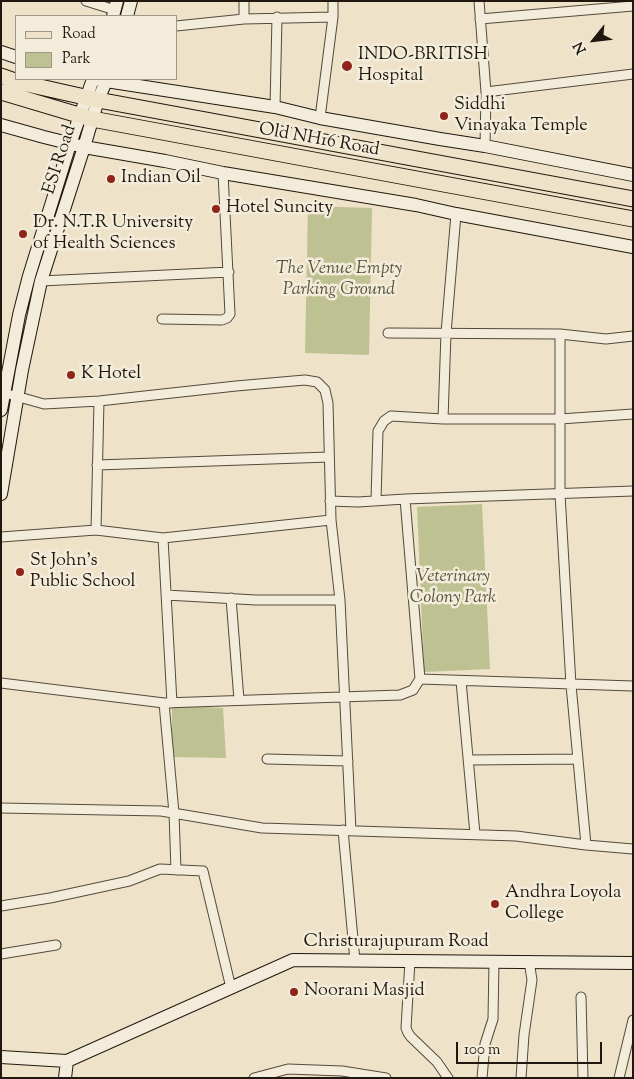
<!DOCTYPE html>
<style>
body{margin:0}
#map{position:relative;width:634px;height:1079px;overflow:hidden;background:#eee2c8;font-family:"Sorts Mill Goudy",serif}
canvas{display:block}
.frame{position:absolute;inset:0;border:2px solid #20180e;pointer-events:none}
.legend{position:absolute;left:15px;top:15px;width:162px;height:65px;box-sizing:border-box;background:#f4ecdb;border:1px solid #9f9789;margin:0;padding:6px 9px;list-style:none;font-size:15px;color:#20180e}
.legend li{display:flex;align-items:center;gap:10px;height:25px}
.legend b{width:25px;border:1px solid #9f9789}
.north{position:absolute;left:569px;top:15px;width:50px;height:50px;-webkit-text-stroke:4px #f4ecdb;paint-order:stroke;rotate:241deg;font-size:14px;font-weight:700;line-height:20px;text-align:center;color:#20180e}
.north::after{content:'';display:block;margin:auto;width:18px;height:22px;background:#20180e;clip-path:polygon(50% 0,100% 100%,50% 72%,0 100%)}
.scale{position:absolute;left:456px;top:1042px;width:146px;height:22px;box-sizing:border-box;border:2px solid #20180e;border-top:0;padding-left:6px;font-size:15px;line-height:18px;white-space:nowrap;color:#20180e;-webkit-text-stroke:4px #f4ecdb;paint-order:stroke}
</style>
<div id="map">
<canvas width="634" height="1079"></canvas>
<div class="frame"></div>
<ul class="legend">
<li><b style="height:6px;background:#eee2c8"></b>Road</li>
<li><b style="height:14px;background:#bec292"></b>Park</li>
</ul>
<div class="north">N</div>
<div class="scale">100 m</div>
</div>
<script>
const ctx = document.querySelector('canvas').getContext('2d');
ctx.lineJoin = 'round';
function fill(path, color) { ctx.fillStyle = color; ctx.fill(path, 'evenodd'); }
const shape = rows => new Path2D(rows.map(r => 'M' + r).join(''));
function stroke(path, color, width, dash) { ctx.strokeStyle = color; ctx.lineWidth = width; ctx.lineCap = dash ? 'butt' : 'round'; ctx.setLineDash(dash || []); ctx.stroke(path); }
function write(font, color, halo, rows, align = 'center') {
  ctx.font = font + ' "Sorts Mill Goudy",serif'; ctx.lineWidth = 5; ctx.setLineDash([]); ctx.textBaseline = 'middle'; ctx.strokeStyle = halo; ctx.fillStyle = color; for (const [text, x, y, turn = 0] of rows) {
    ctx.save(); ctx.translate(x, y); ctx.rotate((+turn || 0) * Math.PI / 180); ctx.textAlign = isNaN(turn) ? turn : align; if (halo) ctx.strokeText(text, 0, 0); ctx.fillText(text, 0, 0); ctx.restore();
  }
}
fill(shape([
 [308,206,372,208,369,355,305,353],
 [482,504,490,669,424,672,417,507],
 [172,705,223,708,226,758,172,757]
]), '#bec292');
const street = shape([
 [86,1,115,10],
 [479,1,486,92,485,146],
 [244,19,244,1],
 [480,19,633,6],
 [176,26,244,19,333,17],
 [486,92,633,74],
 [275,107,277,17],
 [320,118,333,17,333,1],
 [41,281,229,272],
 [162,319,222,320,227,318,230,314,223,173],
 [388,333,560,334,606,339,633,336],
 [560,334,560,494,571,685,586,845],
 [12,395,44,404,99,401,236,386,305,380,317,382,325,390,328,403,331,520,340,600,351,831],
 [443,419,446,333,456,214],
 [97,465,329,457],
 [405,499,420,679],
 [376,500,378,431,384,421,391,416,443,419,560,419,633,414],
 [330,501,358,502,405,499,633,491],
 [96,530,99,401],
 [1,537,96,530,163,538,331,520],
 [163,538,172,703],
 [166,595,256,600,340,600],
 [231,598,239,700],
 [461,681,475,834],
 [1,683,164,703,400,695,413,690,420,679,633,686],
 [164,703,174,813,176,870],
 [267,759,348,761],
 [469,760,578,759],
 [1,808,161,811,262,828,516,836,586,845,633,849],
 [343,830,355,961],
 [1,906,50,898,129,881,160,869,203,871,231,988],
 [1,954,56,945],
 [410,961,406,1028,408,1033,411,1037,437,1062,448,1078],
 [581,997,583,1078],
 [254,1078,288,1069,342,1071,386,1078],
 [482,1078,485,1044,493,1019,494,961],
 [521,1078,524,1035,532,980,529,961],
 [619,1078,633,1020]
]);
const secondary = shape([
 [113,16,117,1],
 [127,16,131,1],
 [1,52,16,57],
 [96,79,106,81,275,107,320,118,440,139,485,146,633,175],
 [1,125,44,137,84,147,165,161,223,173,416,205,456,214,633,247],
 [1,410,19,315,29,276,70,144,93,79],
 [1,494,22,370,41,281,84,147,98,100,107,79],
 [1,1057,67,1061,293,960,633,963],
 [65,1078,67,1061]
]);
const primary = shape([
 [1,76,18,82,98,100,633,199],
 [1,92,92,119,633,219]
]);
stroke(street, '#544a3c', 11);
stroke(secondary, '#20180e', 14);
stroke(primary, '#20180e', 17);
stroke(street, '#f4ecdb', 9);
stroke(secondary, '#f4ecdb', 12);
stroke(primary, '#eee2c8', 15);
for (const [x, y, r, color] of [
 [347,66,6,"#8f2418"],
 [444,116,5,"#8f2418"],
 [111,179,5,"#8f2418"],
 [216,209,5,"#8f2418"],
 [23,234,5,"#8f2418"],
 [71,375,5,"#8f2418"],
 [20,572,5,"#8f2418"],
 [495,904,5,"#8f2418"],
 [294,992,5,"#8f2418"]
]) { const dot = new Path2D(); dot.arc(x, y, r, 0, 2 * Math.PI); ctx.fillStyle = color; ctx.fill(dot); stroke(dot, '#f4ecdb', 2); }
write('18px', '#20180e', '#f4ecdb', [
 ["INDO-BRITISH",358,56],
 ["Hospital",358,77],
 ["Siddhi",454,106],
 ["Vinayaka Temple",454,127],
 ["Indian Oil",121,179],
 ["Hotel Suncity",226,209],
 ["Dr. N.T.R University",33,224],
 ["of Health Sciences",33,245],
 ["K Hotel",81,375],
 ["St John's",30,562],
 ["Public School",30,583],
 ["Andhra Loyola",505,894],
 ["College",505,915],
 ["Noorani Masjid",304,992]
], 'left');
write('18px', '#20180e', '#f4ecdb', [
 ["Old NH16 Road",319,141,10],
 ["ESI Road",61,160,-72],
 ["Christurajupuram Road",396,943]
]);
write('italic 18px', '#57543c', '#f4ecdb', [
 ["The Venue Empty",339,270],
 ["Parking Ground",339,291],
 ["Veterinary",453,578],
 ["Colony Park",453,599]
]);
</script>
